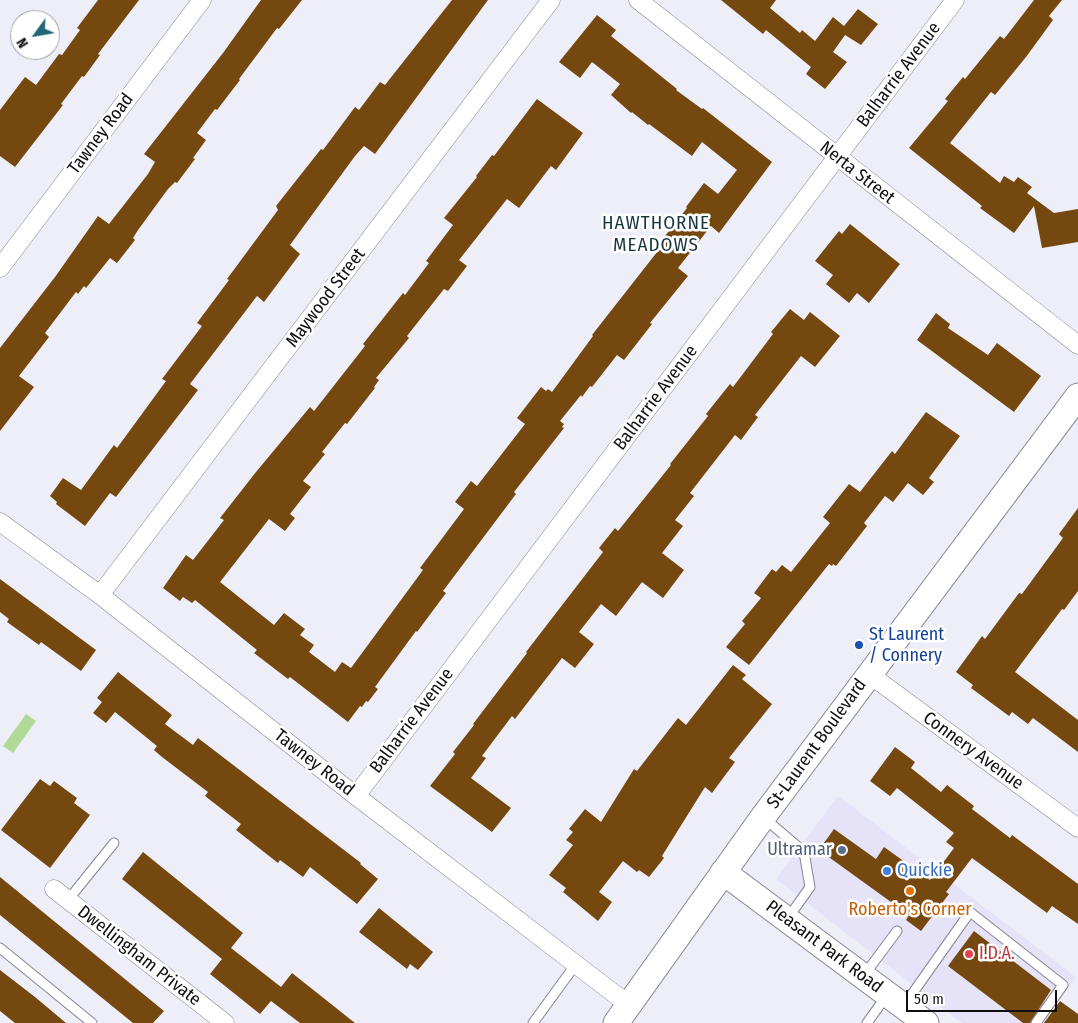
<!DOCTYPE html>
<style>
body{margin:0}
#map{position:relative;width:1078px;height:1023px;overflow:hidden;background:#eeeef9;font-family:"Fira Sans Condensed",sans-serif}
canvas{display:block}
.north{position:absolute;left:10px;top:10px;width:50px;height:50px;box-sizing:border-box;background:#fff;border:1px solid #9f9fa0;border-radius:50%;rotate:238deg;font-size:14px;font-weight:700;line-height:20px;text-align:center;color:#0f0f12}
.north::after{content:'';display:block;margin:auto;width:18px;height:22px;background:#216777;clip-path:polygon(50% 0,100% 100%,50% 72%,0 100%)}
.scale{position:absolute;left:906px;top:990px;width:151px;height:22px;box-sizing:border-box;border:2px solid #0f0f12;border-top:0;padding-left:6px;font-size:15px;line-height:18px;white-space:nowrap;color:#0f0f12;-webkit-text-stroke:4px #fff;paint-order:stroke}
</style>
<div id="map">
<canvas width="1078" height="1023"></canvas>
<div class="north">N</div>
<div class="scale">50 m</div>
</div>
<script>
const ctx = document.querySelector('canvas').getContext('2d');
ctx.lineJoin = 'round';
function fill(path, color) { ctx.fillStyle = color; ctx.fill(path, 'evenodd'); }
const shape = rows => new Path2D(rows.map(r => 'M' + r).join(''));
function stroke(path, color, width, dash) { ctx.strokeStyle = color; ctx.lineWidth = width; ctx.lineCap = dash ? 'butt' : 'round'; ctx.setLineDash(dash || []); ctx.stroke(path); }
function write(font, color, halo, rows, align = 'center') {
  ctx.font = font + ' "Fira Sans Condensed",sans-serif'; ctx.lineWidth = 5; ctx.setLineDash([]); ctx.textBaseline = 'middle'; ctx.strokeStyle = halo; ctx.fillStyle = color; for (const [text, x, y, turn = 0] of rows) {
    ctx.save(); ctx.translate(x, y); ctx.rotate((+turn || 0) * Math.PI / 180); ctx.textAlign = isNaN(turn) ? turn : align; if (halo) ctx.strokeText(text, 0, 0); ctx.fillText(text, 0, 0); ctx.restore();
  }
}
fill(shape([
 [838,796,1076,977,1043,1023,962,1023,776,879]
]), '#e6e2f8');
fill(shape([
 [26,714,36,721,13,753,3,746]
]), '#b1da98');
fill(shape([
 [98,0,139,0,98,54,100,55,84,77,82,76,61,104,63,105,15,167,0,156,0,110,25,77,36,85,59,54,62,55,80,30,77,28],
 [261,0,302,0,279,29,277,28,239,79,240,80,217,110,215,109,197,133,206,140,193,158,195,159,177,183,175,182,168,189,138,230,133,238,135,240,117,263,110,258,86,288,84,286,78,294,76,292,45,333,49,337,19,376,34,387,0,431,0,348,55,277,98,216,109,224,148,174,155,162,144,154,223,53],
 [452,0,488,0,375,154,364,146,355,156,290,245,300,254,264,302,257,296,190,384,198,390,116,497,110,493,85,526,56,504,57,502,50,496,63,478,81,490,114,445,117,448,166,381,162,379,202,326,197,323,229,280,227,279,278,210,276,206,321,149,323,150,355,107,359,110,380,82,385,85],
 [721,0,776,0,770,8,800,33,802,30,815,41,833,17,844,26,858,9,878,24,861,45,845,35,833,52,847,62,825,89,806,74,811,67,766,30,763,34],
 [1034,0,1062,0,1049,16,1053,20,1026,57,995,95,991,92,950,143,1000,183,1004,176,1014,182,1018,177,1032,187,1027,193,1054,213,1078,209,1078,242,1042,248,1034,206,1014,233,980,208,982,206,909,148,948,101,945,99,963,77,965,79,1000,36,1004,39],
 [597,15,616,30,611,36,677,89,676,90,702,109,703,108,772,162,719,233,711,226,678,268,688,276,650,323,652,324,624,360,617,355,592,387,590,386,582,397,581,395,560,421,564,424,562,427,564,428,514,492,516,494,443,591,446,593,417,632,416,631,375,687,378,689,368,702,366,701,362,707,360,706,348,722,290,677,288,679,254,653,257,650,195,600,192,603,183,597,180,601,163,588,186,555,193,560,224,520,220,518,256,472,310,407,314,411,365,346,363,344,403,293,405,295,429,263,426,261,453,225,444,218,477,177,476,176,492,155,494,156,537,99,583,133,556,170,551,166,519,208,507,199,459,260,467,266,448,291,444,289,407,336,409,338,376,378,379,380,374,387,375,388,347,424,345,423,322,452,325,454,303,481,311,487,290,514,295,518,285,531,269,519,220,582,274,625,284,613,305,629,300,635,314,645,309,652,335,672,342,662,351,668,423,570,420,568,464,509,455,502,471,481,477,486,525,424,517,418,541,387,546,391,548,389,552,392,593,336,592,335,661,247,658,245,687,208,686,207,704,183,718,194,737,170,702,142,692,156,649,124,648,125,632,112,631,113,611,95,620,84,592,62,580,78,559,62],
 [850,224,900,264,869,303,857,293,849,303,826,284,833,275,815,261,839,231,842,234],
 [790,309,804,320,810,312,840,336,815,367,801,356,755,415,758,417,741,440,735,435,690,493,694,496,675,520,683,526,662,553,684,570,663,598,642,582,616,616,601,604,579,632,594,644,575,668,562,658,515,719,512,716,482,756,486,758,471,778,511,808,492,832,430,786,455,754,453,752,474,725,473,724,527,653,526,652,603,552,599,548,615,528,618,531,671,465,670,464,708,416,706,414,730,384,733,387,773,334,771,332],
 [936,313,950,324,948,328,988,355,997,343,1041,376,1014,412,917,340],
 [926,412,960,436,929,478,934,482,923,495,908,483,893,502,885,496,864,523,867,526,836,566,833,564,832,566,829,564,749,665,726,647,745,624,742,621,761,598,754,593,772,569,776,572,782,565,791,572,830,523,823,517,849,484,860,492,892,451,895,454],
 [1078,508,1078,591,1064,610,1062,609,1015,672,1078,720,1078,752,1033,718,1028,724,1012,712,1009,716,971,688,973,685,956,672,982,636,985,639,1019,593,1022,594,1063,538,1059,534],
 [0,579,96,650,81,671,41,642,39,645,7,622,9,619,0,612],
 [733,665,746,675,742,679,772,704,729,758,735,762,712,793,705,787,662,856,664,858,649,877,639,870,637,872,623,861,599,892,612,902,598,921,563,892,566,888,549,875,573,845,566,840,573,832,569,829,585,809,601,822,634,769,637,771,678,718,686,725],
 [118,672,172,715,165,724,193,745,198,738,361,863,360,864,378,879,357,904,310,867,303,877,280,860,278,863,236,830,241,824,205,796,208,792,162,757,154,750,157,746,115,712,106,723,93,713,102,702,97,698],
 [895,747,915,762,911,768,941,792,947,785,974,806,972,809,1010,838,1012,835,1078,884,1078,924,1052,906,1047,913,972,858,946,892,949,894,921,931,906,920,909,915,819,850,834,829,876,859,884,847,930,880,954,848,946,842,954,833,897,788,890,796,870,781],
 [40,779,50,786,54,781,77,798,74,803,90,815,50,868,1,830],
 [143,852,243,933,231,948,281,987,292,973,355,1023,300,1023,271,1001,260,1014,210,974,222,959,122,879],
 [0,877,164,1011,153,1023,133,1023,0,915],
 [379,908,433,952,418,970,410,964,407,969,359,932],
 [974,931,1051,990,1030,1023,1023,1023,948,966],
 [0,970,35,997,66,1023,15,1023,0,1011],
 [1060,1001,1078,1014,1078,1023,1044,1023]
]), '#74480f');
const lane = shape([
 [763,817,804,852,810,887,788,918],
 [68,900,114,843],
 [0,948,92,1023],
 [865,974,897,931],
 [905,1004,970,912,1063,985,1036,1023],
 [533,1023,576,964],
 [867,1023,887,995]
]);
const street = shape([
 [638,0,1078,345],
 [0,268,202,0],
 [0,522,100,595,356,796,629,1005],
 [100,595,551,0],
 [869,674,1078,828],
 [356,796,955,0],
 [54,889,225,1023]
]);
const secondary = shape([
 [723,872,926,1023],
 [616,1023,763,817,1078,396]
]);
stroke(lane, '#868691', 11);
stroke(street, '#868691', 19);
stroke(secondary, '#868691', 27);
stroke(lane, '#fff', 9);
stroke(street, '#fff', 18);
stroke(secondary, '#fff', 25);
for (const [x, y, r, color] of [
 [859,645,5,"#1a4fb4"],
 [842,850,5,"#5c6f8a"],
 [887,871,5,"#3f7fe0"],
 [910,891,5,"#e8710a"],
 [969,954,5,"#e0444e"]
]) { const dot = new Path2D(); dot.arc(x, y, r, 0, 2 * Math.PI); ctx.fillStyle = color; ctx.fill(dot); stroke(dot, '#fff', 2); }
write('18px', '#0f0f12', '#fff', [
 ["Balharrie Avenue",899,75,-53],
 ["Tawney Road",101,134,-53],
 ["Nerta Street",857,173,38],
 ["Maywood Street",326,298,-53],
 ["Balharrie Avenue",656,398,-53],
 ["Balharrie Avenue",412,721,-53],
 ["St-Laurent Boulevard",817,744,-54],
 ["Connery Avenue",973,751,36],
 ["Tawney Road",314,763,38],
 ["Pleasant Park Road",824,947,37],
 ["Dwellingham Private",139,956,38]
]);
write('18px', '#164399', '#fff', [
 ["St Laurent",869,635],
 ["/ Connery",869,656]
], 'left');
write('18px', '#4e5e75', '#fff', [
 ["Ultramar",832,850]
], 'right');
write('18px', '#366cbe', '#fff', [
 ["Quickie",897,871]
], 'left');
write('18px', '#c56008', '#fff', [
 ["Roberto's Corner",910,910]
]);
write('18px', '#be3a42', '#fff', [
 ["I.D.A.",979,954]
], 'left');
ctx.letterSpacing = '1px';
write('19px', '#17373f', '#fff', [
 ["HAWTHORNE",656,224],
 ["MEADOWS",656,246]
]);
ctx.letterSpacing = '0px';
</script>
